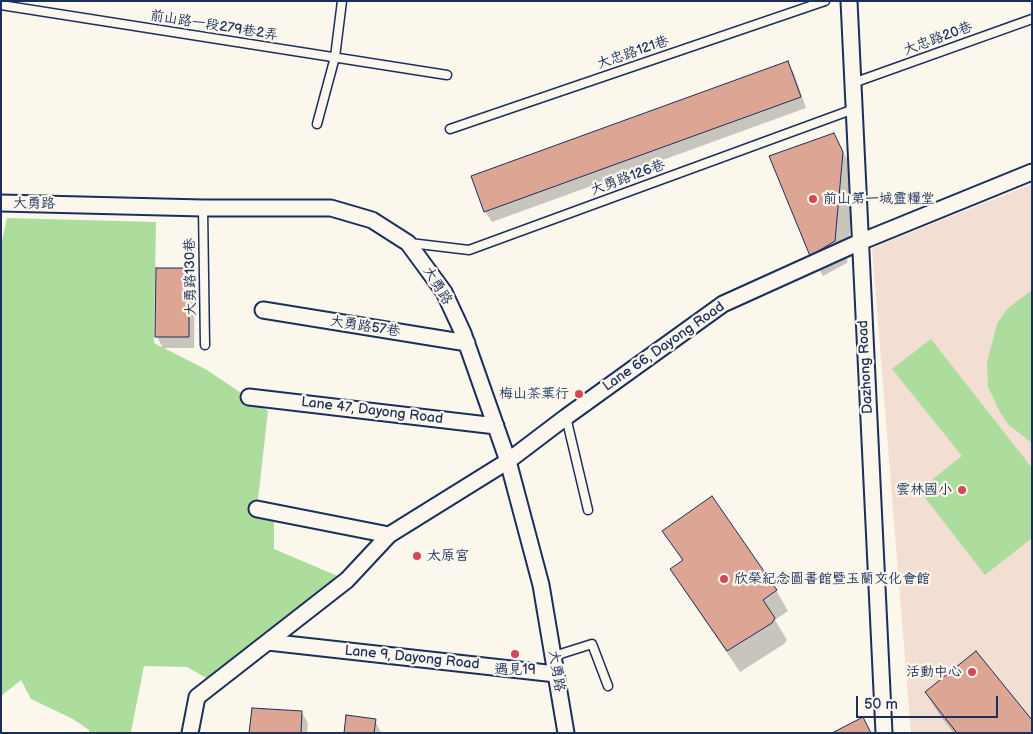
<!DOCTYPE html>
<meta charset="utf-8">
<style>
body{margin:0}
#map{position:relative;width:1033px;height:734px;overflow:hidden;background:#fbf7ec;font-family:"Balsamiq Sans",sans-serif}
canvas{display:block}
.frame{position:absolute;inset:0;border:2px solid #1b2f5e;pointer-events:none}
.scale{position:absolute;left:856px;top:696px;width:142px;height:22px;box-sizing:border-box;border:2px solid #1b2f5e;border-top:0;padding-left:6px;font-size:15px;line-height:18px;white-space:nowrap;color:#1b2f5e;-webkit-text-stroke:4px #fbf7ec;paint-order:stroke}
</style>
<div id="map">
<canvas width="1033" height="734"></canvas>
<div class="frame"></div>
<div class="scale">50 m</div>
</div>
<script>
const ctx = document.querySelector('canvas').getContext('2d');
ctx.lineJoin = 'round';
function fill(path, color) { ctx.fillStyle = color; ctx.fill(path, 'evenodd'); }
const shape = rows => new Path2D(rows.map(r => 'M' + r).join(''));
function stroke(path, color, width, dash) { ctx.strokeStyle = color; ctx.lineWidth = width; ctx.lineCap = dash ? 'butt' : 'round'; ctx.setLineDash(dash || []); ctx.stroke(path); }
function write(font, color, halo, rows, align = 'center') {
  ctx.font = font + ' "Balsamiq Sans","LXGW WenKai TC",sans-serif'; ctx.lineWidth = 4.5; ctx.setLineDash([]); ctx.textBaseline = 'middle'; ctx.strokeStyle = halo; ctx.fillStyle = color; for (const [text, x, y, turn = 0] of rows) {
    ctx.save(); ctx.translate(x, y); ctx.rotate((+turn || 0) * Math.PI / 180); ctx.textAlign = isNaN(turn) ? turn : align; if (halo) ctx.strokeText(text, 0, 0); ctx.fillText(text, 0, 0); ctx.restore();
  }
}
fill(shape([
 [1032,184,1032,733,911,733,872,248]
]), '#f2ded2');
fill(shape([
 [7,218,156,222,154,343,207,370,268,411,257,508,274,519,274,549,347,580,210,680,187,667,144,666,131,732,89,733,89,730,73,719,31,699,21,680,1,696,1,245],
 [1032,290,1032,443,1009,425,1001,414,988,387,987,363,997,324,1007,309],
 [931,339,1032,468,1032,538,985,575,919,490,962,456,892,369]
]), '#acdd9d');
fill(shape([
 [787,62,794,73,806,108,492,222,485,211,473,176],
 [834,135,855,174,847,263,823,276,811,255,770,157],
 [189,270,195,281,194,348,163,348,157,337],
 [664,531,776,590,788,611,775,620,787,640,784,644,740,672,684,590,672,569,683,562],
 [926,693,1032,733,954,733,939,714],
 [302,713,308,723,307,733,251,733],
 [375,720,381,733,345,733]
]), '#0003');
const building = shape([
 [788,61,801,97,484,212,471,176,788,61],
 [834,133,843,152,835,241,810,256,769,156,834,133],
 [156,268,189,268,189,337,155,337,156,268],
 [712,496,777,590,763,600,775,618,772,623,727,651,670,569,683,560,662,531,712,496],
 [976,651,1032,720,1032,733,957,733,925,692,976,651],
 [252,708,302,711,301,733,249,733,252,708],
 [346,715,376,719,374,733,344,733,346,715],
 [863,717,871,733,832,733,863,717]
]);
fill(building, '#dca594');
stroke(building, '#1b2f5e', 1);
const service = shape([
 [1,5,447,75],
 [853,83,1032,19],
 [317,124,335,57,342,1],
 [450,129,825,1],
 [203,208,205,345],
 [410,243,469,250,854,109],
 [566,417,588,510],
 [554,656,592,644,608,686]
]);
const minor = shape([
 [849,1,884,733],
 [1,203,203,208,331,208,372,220,408,243,444,292,463,333,508,461,541,585,566,733],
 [263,310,467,343],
 [249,397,496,426],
 [257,509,389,535],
 [268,642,556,674],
 [190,733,197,697,347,580,389,535,508,461,566,417,723,304,860,242,1032,172]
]);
stroke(service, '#1b2f5e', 11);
stroke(minor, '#1b2f5e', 19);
stroke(service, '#fbf7ec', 8);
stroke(minor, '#fbf7ec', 15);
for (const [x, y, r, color] of [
 [813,199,5,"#d1495b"],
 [579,394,5,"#d1495b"],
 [962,490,5,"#d1495b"],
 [417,556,5,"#d1495b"],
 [724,579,5,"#d1495b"],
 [515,654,5,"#d1495b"],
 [972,672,5,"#d1495b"]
]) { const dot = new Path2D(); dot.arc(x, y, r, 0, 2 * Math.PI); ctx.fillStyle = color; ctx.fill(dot); stroke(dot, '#fbf7ec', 2); }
write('14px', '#1b2f5e', '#fbf7ec', [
 ["前山路一段279巷2弄",214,26,9],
 ["大忠路20巷",938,39,-20],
 ["大忠路121巷",633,53,-19],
 ["大勇路126巷",628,178,-20],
 ["大勇路",34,204,1],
 ["大勇路130巷",191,277,-91],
 ["大勇路",437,286,58],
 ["大勇路57巷",365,327,9],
 ["Lane 66, Dayong Road",664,347,-35],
 ["Dazhong Road",866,367,-93],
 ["Lane 47, Dayong Road",372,411,7],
 ["Lane 9, Dayong Road",412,658,6],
 ["大勇路",556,671,81]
]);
write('14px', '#1b2f5e', '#fbf7ec', [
 ["前山第一城靈糧堂",823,199],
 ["梅山茶葉行",569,394,"right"],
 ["雲林國小",952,490,"right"],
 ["太原宮",427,556],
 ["欣榮紀念圖書館暨玉蘭文化會館",734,579],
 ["遇見19",515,670,"center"],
 ["活動中心",962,672,"right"]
], 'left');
</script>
